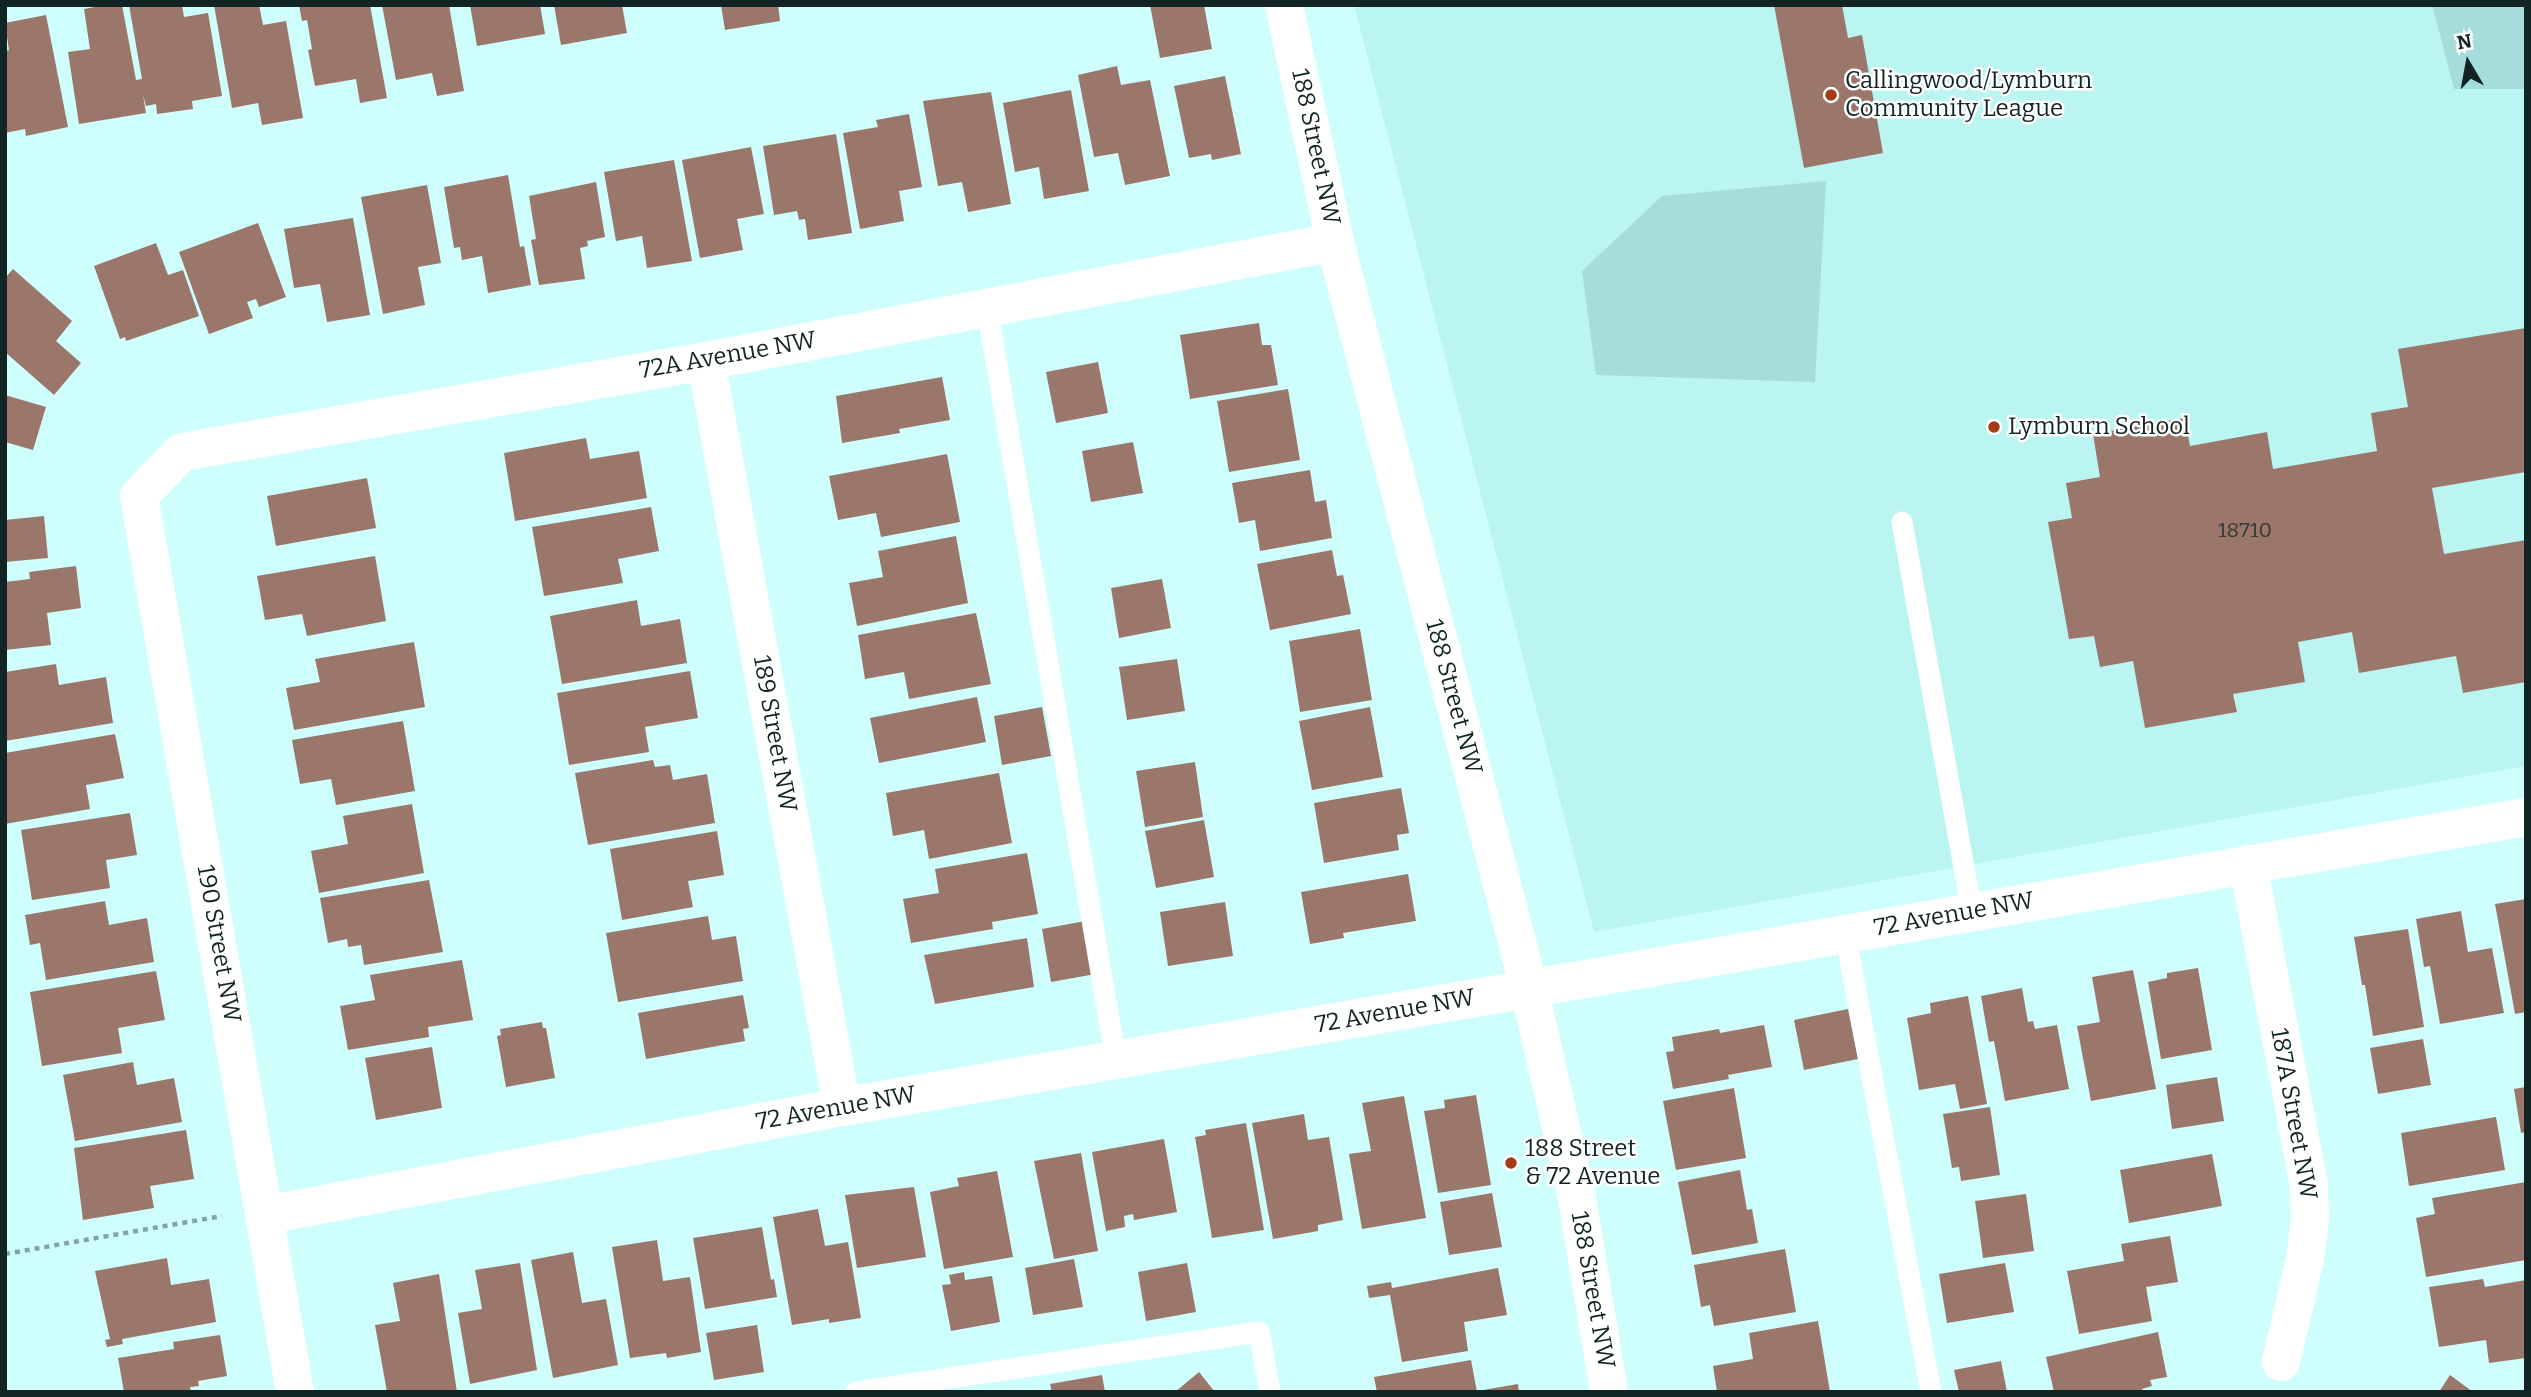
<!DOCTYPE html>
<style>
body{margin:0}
#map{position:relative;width:2531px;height:1397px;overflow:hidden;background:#cffffc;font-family:Bitter,serif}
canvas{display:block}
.frame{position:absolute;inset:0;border:7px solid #122424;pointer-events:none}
.north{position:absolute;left:2433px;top:28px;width:70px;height:70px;-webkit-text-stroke:5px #fff;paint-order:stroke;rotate:350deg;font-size:19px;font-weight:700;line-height:28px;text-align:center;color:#122424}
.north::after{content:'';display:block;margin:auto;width:24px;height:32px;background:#122424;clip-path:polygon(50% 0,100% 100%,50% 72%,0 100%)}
</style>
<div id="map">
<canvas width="2531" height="1397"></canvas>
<div class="frame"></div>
<div class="north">N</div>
</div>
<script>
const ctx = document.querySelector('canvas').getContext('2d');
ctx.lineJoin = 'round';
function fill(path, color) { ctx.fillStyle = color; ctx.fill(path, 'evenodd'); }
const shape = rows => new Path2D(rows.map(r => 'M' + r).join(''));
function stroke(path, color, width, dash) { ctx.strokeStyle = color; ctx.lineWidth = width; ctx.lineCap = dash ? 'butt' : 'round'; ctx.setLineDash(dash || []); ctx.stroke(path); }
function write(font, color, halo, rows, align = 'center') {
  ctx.font = font + ' Bitter,serif'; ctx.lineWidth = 5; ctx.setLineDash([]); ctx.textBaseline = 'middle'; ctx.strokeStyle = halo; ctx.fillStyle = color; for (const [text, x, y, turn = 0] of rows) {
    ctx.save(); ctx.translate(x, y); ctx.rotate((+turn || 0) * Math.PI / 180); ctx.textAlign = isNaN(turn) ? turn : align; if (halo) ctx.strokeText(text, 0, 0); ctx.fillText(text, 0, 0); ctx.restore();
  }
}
fill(shape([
 [1354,5,2432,5,2454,89,2526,89,2526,766,1594,932]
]), '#bbf5f2');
fill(shape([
 [2432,5,2526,5,2526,89,2454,89],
 [1826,181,1815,382,1596,375,1582,271,1662,196]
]), '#a5dddb');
fill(shape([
 [106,5,122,5,136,80,142,79,129,5,182,5,184,17,208,13,222,96,192,101,193,109,157,114,156,104,146,106,143,95,146,113,79,124,68,52,90,49,84,9],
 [214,5,259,5,263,25,286,21,303,118,262,125,258,103,232,108],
 [299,5,370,5,387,98,360,103,356,79,315,86,308,50,312,49,307,20,302,21],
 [382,5,449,5,464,91,437,96,432,73,396,80],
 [470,5,540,5,545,34,477,46],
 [554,5,622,5,627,33,561,45],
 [721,5,778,5,780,21,725,30],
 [1150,5,1204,5,1212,49,1160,58],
 [1774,5,1842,5,1848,38,1862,35,1883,153,1804,168],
 [46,15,68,127,26,136,25,129,5,133,5,51,9,50,5,23],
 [1117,66,1121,85,1150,80,1170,176,1125,185,1118,153,1094,157,1078,75],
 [1225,76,1241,154,1212,160,1211,154,1189,158,1174,86],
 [1071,90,1089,191,1044,199,1039,167,1015,172,1003,103],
 [991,92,1011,204,968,212,962,182,938,186,923,101],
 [909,114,922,187,899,191,904,221,860,229,843,133,878,127,876,120],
 [836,134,852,233,808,240,805,219,799,220,797,211,774,215,763,146],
 [751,147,764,214,737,219,743,250,700,258,682,160],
 [674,160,692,261,647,268,642,236,616,241,604,172],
 [508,175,520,247,524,246,531,285,488,293,482,256,462,260,460,247,454,248,444,187],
 [596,182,605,237,587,241,588,246,580,248,585,279,539,285,531,240,536,239,529,196],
 [427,185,441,263,418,267,425,305,383,314,361,197],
 [353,218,370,315,327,322,320,284,294,288,284,229],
 [258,223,286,297,259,307,256,299,247,302,253,318,209,334,179,252],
 [156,243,168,275,183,270,199,316,126,341,125,337,120,339,94,266],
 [13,269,72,321,56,341,81,363,54,395,5,352,5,278],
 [1259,323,1262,345,1271,345,1278,385,1190,399,1180,335],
 [2526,328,2526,472,2432,488,2444,554,2526,540,2526,682,2463,693,2456,656,2359,673,2352,632,2298,642,2305,682,2233,694,2237,712,2145,728,2133,661,2100,667,2094,636,2069,639,2048,522,2072,518,2066,483,2100,477,2093,434,2185,418,2190,446,2267,432,2273,469,2377,451,2371,413,2408,407,2398,349],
 [1098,362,1108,413,1056,423,1046,372],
 [942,377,950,420,899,429,900,433,842,443,836,396],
 [1288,389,1300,460,1229,472,1217,401],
 [5,395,46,407,33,450,5,442],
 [586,438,590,459,639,451,647,498,515,521,504,453],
 [1133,442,1143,493,1091,502,1082,451],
 [947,454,960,522,881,537,876,513,838,520,829,476],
 [1310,470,1315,502,1326,500,1332,538,1260,551,1255,520,1239,523,1232,483],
 [367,478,376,528,276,546,267,496],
 [651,507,659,551,618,559,623,583,544,596,532,527],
 [44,516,48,558,5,562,5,520],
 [956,536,968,603,857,626,849,583,883,577,878,551],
 [1332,550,1337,576,1343,575,1351,614,1270,630,1257,564],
 [375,556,386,621,307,636,302,614,265,620,257,576],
 [76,566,81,608,47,613,51,645,5,650,5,582,30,579,29,572],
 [1162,579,1171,628,1119,638,1111,588],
 [637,600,641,626,680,619,687,663,562,684,550,616],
 [976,613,991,684,909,699,904,672,865,679,858,635],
 [1360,629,1372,700,1300,712,1289,641],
 [414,642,425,707,294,730,286,688,320,682,315,659],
 [1177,659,1185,711,1127,720,1119,667],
 [56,664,59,685,106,677,113,723,5,741,5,672],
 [690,671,698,718,645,727,649,752,569,765,557,693],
 [977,697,986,742,879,763,870,718],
 [1042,707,1051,756,1002,765,994,716],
 [1370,707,1383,777,1312,790,1299,721],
 [403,721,415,791,336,805,331,779,300,784,292,740],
 [115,734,124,778,86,785,90,809,5,824,5,753],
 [653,760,655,767,670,765,673,780,707,774,715,823,588,845,575,773],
 [1195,762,1203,817,1145,827,1136,771],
 [999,773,1012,843,929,859,924,830,893,836,886,793],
 [1401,788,1409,833,1397,835,1399,850,1324,863,1314,803],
 [412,804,424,873,319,893,311,851,348,844,343,816],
 [130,813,137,855,106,860,110,888,32,900,21,830],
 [1204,820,1214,877,1156,888,1145,831],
 [717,831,724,875,688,881,693,907,622,920,610,849],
 [1027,853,1038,914,992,922,993,929,911,943,903,899,939,893,935,869],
 [1408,874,1416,921,1343,933,1344,938,1310,944,1301,892],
 [429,880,443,952,364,965,361,945,348,947,347,939,328,943,320,898],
 [2526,899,2526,1012,2515,1014,2495,904],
 [105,901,109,925,147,918,154,962,46,980,40,943,30,945,25,915],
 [1225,902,1233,956,1168,966,1160,912],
 [2461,911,2468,952,2492,948,2504,1013,2440,1024,2430,966,2424,967,2416,919],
 [708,916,712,940,736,936,743,981,618,1002,606,933],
 [1091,920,1101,973,1051,982,1042,929],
 [2408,929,2424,1027,2373,1036,2365,985,2362,985,2354,937],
 [1027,938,1034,987,935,1004,924,955],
 [462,960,473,1020,428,1027,429,1037,348,1050,340,1006,375,1000,370,975],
 [2198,968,2212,1050,2161,1059,2148,982,2167,978,2167,973],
 [2133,970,2156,1089,2091,1101,2077,1026,2100,1022,2092,977],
 [156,971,165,1020,118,1028,122,1053,42,1066,30,992],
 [2022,988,2028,1022,2033,1021,2035,1029,2057,1025,2069,1089,2005,1101,1994,1041,1989,1042,1981,996],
 [743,995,749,1028,743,1029,745,1041,646,1059,638,1013],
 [1968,996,1987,1104,1960,1109,1955,1084,1919,1090,1907,1018,1931,1013,1930,1003],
 [1848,1009,1858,1059,1804,1070,1794,1020],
 [542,1022,543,1028,546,1028,555,1078,506,1087,497,1036,501,1035,500,1029],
 [1764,1025,1772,1067,1728,1075,1729,1079,1673,1089,1666,1052,1674,1051,1672,1037,1719,1029,1720,1033],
 [2423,1039,2431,1085,2378,1094,2370,1048],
 [432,1047,442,1108,376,1120,365,1058],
 [133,1062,137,1085,174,1078,182,1122,75,1141,63,1075],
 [2217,1077,2224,1121,2172,1129,2166,1085],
 [2526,1087,2526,1132,2521,1133,2514,1089],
 [1734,1088,1746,1158,1676,1170,1663,1101],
 [1476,1095,1491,1185,1438,1193,1424,1111,1445,1108,1444,1100],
 [1404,1096,1426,1218,1362,1229,1349,1154,1371,1151,1362,1103],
 [1990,1107,2000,1175,1961,1181,1959,1167,1952,1168,1943,1114],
 [1304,1114,1308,1140,1329,1137,1343,1220,1318,1225,1318,1231,1273,1239,1252,1123],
 [2496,1117,2505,1170,2409,1186,2401,1133],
 [1246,1123,1264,1230,1212,1238,1195,1137,1206,1135,1205,1130],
 [186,1130,194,1179,150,1186,154,1208,83,1220,74,1148],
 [1164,1139,1177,1212,1134,1220,1133,1214,1124,1216,1125,1227,1106,1231,1092,1152],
 [1081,1153,1098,1251,1054,1259,1034,1161],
 [2212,1154,2222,1206,2129,1223,2120,1170],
 [1740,1170,1747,1210,1752,1209,1758,1243,1692,1255,1678,1182],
 [997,1171,1013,1257,944,1269,930,1192,959,1186,957,1178],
 [2526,1182,2526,1260,2426,1277,2416,1218,2435,1214,2432,1198],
 [914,1187,926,1257,857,1268,845,1195],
 [1492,1193,1502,1247,1449,1255,1440,1202],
 [2026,1194,2034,1251,1983,1258,1975,1201],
 [818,1209,825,1246,848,1242,861,1318,829,1323,829,1319,792,1325,773,1217],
 [762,1227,771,1280,774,1279,777,1297,705,1309,693,1238],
 [2170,1236,2178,1282,2146,1287,2152,1321,2079,1334,2067,1271,2124,1261,2121,1244],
 [657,1240,663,1281,690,1277,701,1352,667,1358,666,1353,630,1358,612,1247],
 [1785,1249,1796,1312,1714,1326,1710,1305,1701,1307,1694,1265],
 [573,1252,582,1303,606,1299,618,1365,553,1378,531,1260],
 [167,1258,171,1285,209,1279,216,1322,122,1339,123,1344,107,1347,105,1340,110,1339,95,1271],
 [1074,1259,1083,1307,1033,1315,1025,1268],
 [520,1263,537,1370,470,1384,458,1313,482,1309,475,1270],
 [1187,1263,1196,1312,1146,1321,1138,1272],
 [2005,1263,2014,1312,1947,1323,1939,1274],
 [1498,1268,1507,1315,1464,1322,1468,1351,1402,1362,1390,1295,1369,1298,1367,1286,1391,1282,1392,1288],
 [964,1272,965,1280,992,1276,1000,1322,951,1331,942,1285,951,1284,949,1275],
 [439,1274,457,1392,387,1392,375,1325,400,1321,393,1283],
 [2483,1279,2485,1287,2526,1280,2526,1358,2489,1363,2486,1340,2439,1347,2429,1287],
 [1818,1321,1830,1392,1717,1392,1713,1366,1753,1359,1749,1333],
 [757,1325,764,1372,714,1380,706,1333],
 [2158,1332,2167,1377,2150,1380,2152,1386,2142,1389,2143,1392,2054,1392,2046,1357],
 [220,1335,227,1376,198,1381,199,1386,190,1387,191,1392,124,1392,118,1358,174,1349,173,1342],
 [1471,1360,1477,1392,1377,1392,1374,1377],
 [2001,1361,2007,1392,1959,1392,1954,1370],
 [1199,1372,1215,1392,1175,1392],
 [1102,1375,1105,1392,1052,1392,1050,1384],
 [2450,1375,2473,1392,2439,1392],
 [1518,1384,1519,1392,1483,1392,1483,1390]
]), '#9a766b');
stroke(shape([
 [5,1254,222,1216]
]), '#82a5a4', 4.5, [5, 5]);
stroke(shape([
 [987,308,1116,1060],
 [1902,522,1972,912],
 [1845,933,1931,1392],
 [856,1392,1259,1332,1270,1392]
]), '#fff', 21);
stroke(shape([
 [706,361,842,1107],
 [2248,864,2309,1186,2310,1220,2305,1259,2281,1362],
 [266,1215,842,1107,2526,817],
 [295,1392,139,496,182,452,706,361,1335,242]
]), '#fff', 38);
stroke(shape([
 [1284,5,1335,242,1529,988,1576,1193,1609,1392]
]), '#fff', 38);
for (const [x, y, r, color] of [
 [1831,95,7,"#a23b16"],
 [1994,427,7,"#a23b16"],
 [1511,1163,7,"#a23b16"]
]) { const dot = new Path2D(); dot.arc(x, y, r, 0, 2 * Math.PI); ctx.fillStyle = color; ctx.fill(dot); stroke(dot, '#fff', 2.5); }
write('21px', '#343836', null, [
 ["18710",2245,531]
]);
write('24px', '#122424', '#fff', [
 ["Callingwood/Lymburn",1845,81],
 ["Community League",1845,109],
 ["Lymburn School",2008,427],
 ["188 Street",1525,1149],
 ["& 72 Avenue",1525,1177]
], 'left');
write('24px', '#122424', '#fff', [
 ["188 Street NW",1315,147,78],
 ["72A Avenue NW",728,356,-10],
 ["188 Street NW",1453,697,75],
 ["189 Street NW",774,734,80],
 ["72 Avenue NW",1954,915,-10],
 ["190 Street NW",218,944,80],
 ["72 Avenue NW",1395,1012,-10],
 ["72 Avenue NW",836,1109,-10],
 ["187A Street NW",2293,1114,80],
 ["188 Street NW",1592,1290,80]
]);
</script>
